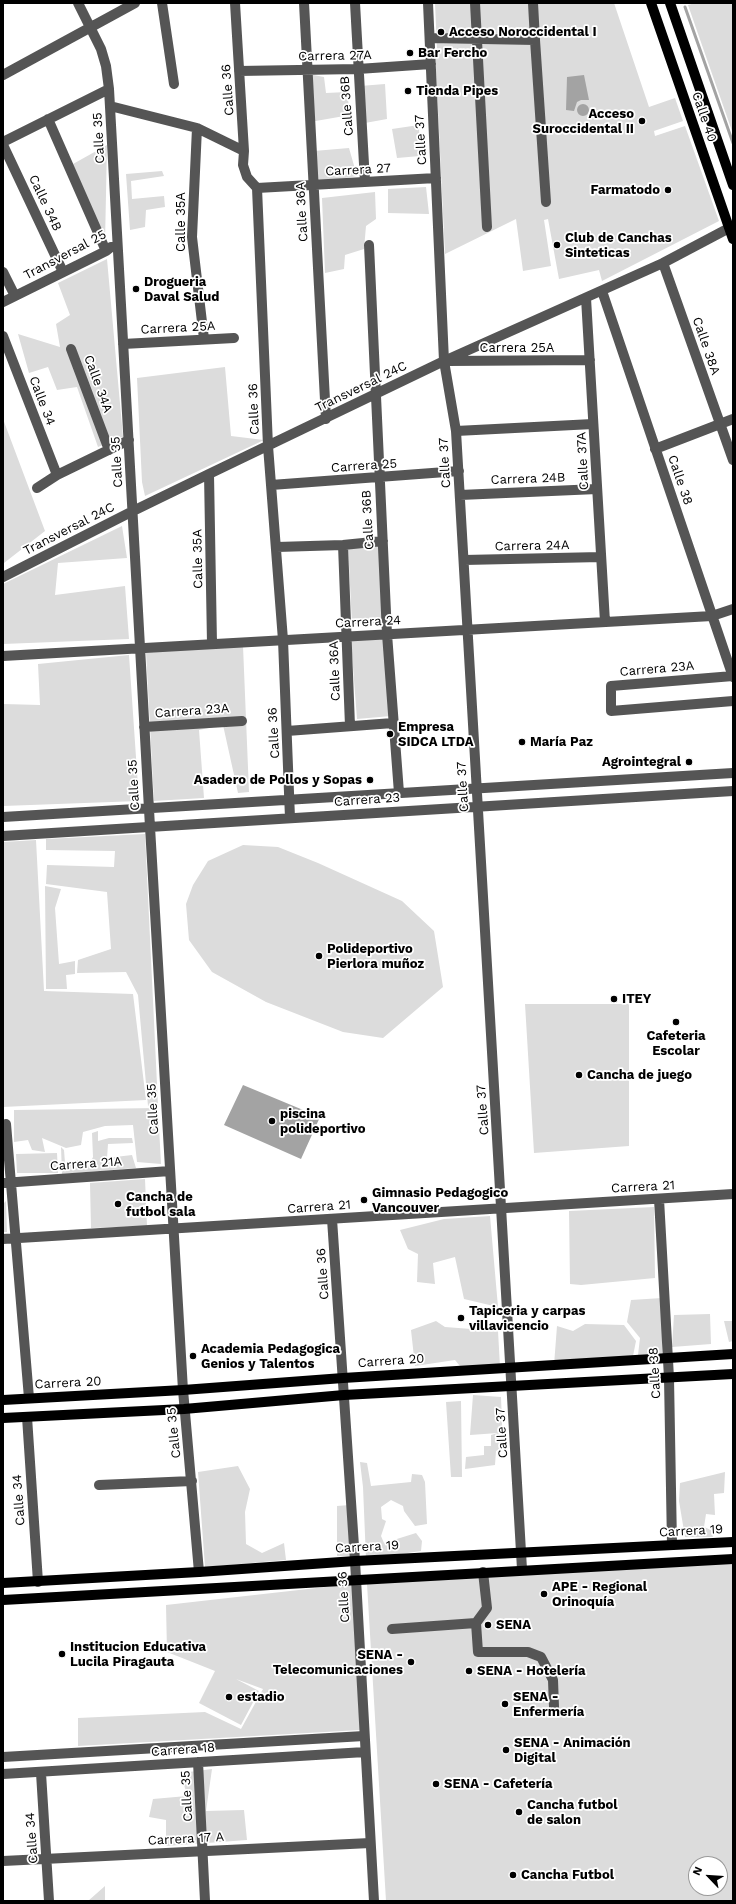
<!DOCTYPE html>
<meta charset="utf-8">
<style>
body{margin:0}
#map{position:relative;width:736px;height:1904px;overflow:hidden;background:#fff;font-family:"Work Sans",sans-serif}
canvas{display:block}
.frame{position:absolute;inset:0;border:4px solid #000;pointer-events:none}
.north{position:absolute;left:688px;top:1856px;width:40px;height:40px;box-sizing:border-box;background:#fff;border:1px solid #999;border-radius:50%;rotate:295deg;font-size:11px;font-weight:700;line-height:16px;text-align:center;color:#000}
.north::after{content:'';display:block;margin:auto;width:14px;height:18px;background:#000;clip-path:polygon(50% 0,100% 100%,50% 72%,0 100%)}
</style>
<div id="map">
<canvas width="736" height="1904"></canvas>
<div class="frame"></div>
<div class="north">N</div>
</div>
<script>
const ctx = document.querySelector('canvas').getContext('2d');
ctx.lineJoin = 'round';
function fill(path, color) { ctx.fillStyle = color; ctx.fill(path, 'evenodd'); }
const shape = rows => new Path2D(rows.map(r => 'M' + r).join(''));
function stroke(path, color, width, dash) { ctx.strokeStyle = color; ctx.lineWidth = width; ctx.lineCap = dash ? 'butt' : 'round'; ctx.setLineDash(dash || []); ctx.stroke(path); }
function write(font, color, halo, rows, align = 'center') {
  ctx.font = font + ' "Work Sans",sans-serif'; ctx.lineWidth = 3.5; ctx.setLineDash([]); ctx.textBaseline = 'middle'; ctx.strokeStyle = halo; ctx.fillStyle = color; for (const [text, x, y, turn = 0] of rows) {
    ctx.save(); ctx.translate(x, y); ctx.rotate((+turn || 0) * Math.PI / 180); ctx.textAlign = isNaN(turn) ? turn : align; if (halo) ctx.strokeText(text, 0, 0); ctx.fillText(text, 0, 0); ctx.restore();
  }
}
fill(shape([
 [435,3,614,3,649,107,675,98,683,121,654,131,655,136,685,126,719,221,602,281,599,270,559,279,548,219,544,220,551,266,523,271,516,219,445,254,435,49,437,49],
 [695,3,733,3,733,134,688,5],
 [308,74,324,77,326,93,347,92,350,115,310,122],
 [385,84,387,119,365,123,360,86],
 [419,125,420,156,397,158,392,129],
 [107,145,105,243,73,164],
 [349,148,357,176,317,183,314,151],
 [162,171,164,176,131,181,132,199,164,196,165,207,146,210,145,227,130,230,126,174],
 [426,187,429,214,388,213,388,189],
 [375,192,376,219,366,226,364,249,345,255,344,269,325,273,322,198],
 [107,259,123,437,98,447,77,387,57,390,48,367,29,373,18,334,60,347,56,324,70,315,58,283],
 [225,367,231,436,264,440,145,496,142,482,137,378],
 [3,419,45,531,4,563,3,558],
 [122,526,127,558,58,563,55,595,125,586,129,639,3,644,3,584],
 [380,543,384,623,352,624,348,545],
 [384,638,391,716,357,719,351,641],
 [243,646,249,792,238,793,223,725,199,730,204,798,154,801,146,652],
 [129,655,139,801,3,806,3,704,40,705,38,664],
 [145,834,158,1105,148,1106,138,995,126,972,77,973,78,960,111,949,107,892,46,884,47,865,114,867,115,851,46,850,46,839],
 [36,840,44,991,133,994,146,1100,3,1107,3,842],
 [243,845,278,847,318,863,402,901,434,931,443,987,383,1038,343,1032,266,1002,212,972,189,940,186,904,193,885,208,861],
 [45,886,61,889,55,908,59,964,75,961,75,974,66,975,67,989,46,989],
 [525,1004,629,1004,629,1146,534,1153],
 [158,1108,161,1164,137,1162,133,1125,105,1126,83,1132,81,1145,66,1148,42,1138,45,1152,32,1150,28,1140,14,1142,14,1110],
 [98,1131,98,1141,109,1138,132,1138,133,1143,108,1144,107,1158,132,1155,136,1168,62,1174,61,1147,64,1150,65,1163,78,1160,79,1169,88,1167,93,1157,92,1133],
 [57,1153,58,1173,17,1173,16,1154],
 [145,1179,147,1226,91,1228,90,1183],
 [6,1201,7,1232,3,1232,3,1204],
 [654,1207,655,1278,581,1285,570,1284,569,1211],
 [490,1216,498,1307,464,1299,455,1257,433,1263,435,1284,417,1282,418,1254,408,1249,400,1230,444,1219],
 [662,1298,662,1353,638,1355,640,1338,627,1322,631,1300],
 [710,1314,711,1344,672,1347,674,1315],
 [436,1321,445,1327,498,1331,500,1367,464,1371,455,1360,415,1366,411,1330],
 [724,1321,733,1321,733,1341,729,1342],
 [585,1324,624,1325,636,1341,633,1356,554,1365,557,1326,573,1331],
 [473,1395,501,1397,503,1448,496,1451,495,1465,465,1469,466,1457,484,1455,484,1446,491,1446,491,1435,498,1433,470,1435],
 [461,1401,462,1477,451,1477,446,1402],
 [360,1462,367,1463,371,1486,411,1482,412,1474,422,1475,425,1482,427,1524,415,1526,404,1511,403,1506,391,1500,381,1507,382,1519,386,1521,381,1536,384,1543,416,1533,422,1541,421,1551,366,1559,363,1487],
 [238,1466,250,1489,245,1512,246,1544,262,1553,284,1543,286,1560,205,1567,198,1472],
 [725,1472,724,1493,714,1494,715,1515,706,1514,704,1527,711,1530,713,1537,685,1537,679,1501,680,1483],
 [350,1505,351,1556,337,1556,337,1506],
 [733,1563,733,1901,386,1901,367,1584],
 [696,1864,720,1864,720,1888,696,1888],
 [352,1584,360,1730,78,1746,78,1718,205,1712,241,1729,263,1689,236,1679,259,1691,241,1725,199,1703,215,1671,167,1652,166,1605],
 [212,1769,206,1811,244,1810,247,1840,166,1846,166,1820,149,1817,153,1799,187,1796,181,1773],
 [105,1886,105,1901,88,1901]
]), '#dcdcdc');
fill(shape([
 [584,75,589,100,581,100,577,102,574,111,566,110,567,77],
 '577 110a6 6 0 1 1 12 0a6 6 0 1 1-12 0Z',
 [243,1085,320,1117,301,1159,224,1125]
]), '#a3a3a3');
stroke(shape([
 [685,7,733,143]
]), '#a3a3a3', 3);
stroke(shape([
 [78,3,101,49,106,66,109,89,150,827,183,1390,199,1572],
 [162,3,174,84],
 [235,3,244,151,243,165,247,177,257,188,268,446,283,640,290,818],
 [304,3,326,419],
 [355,3,365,182],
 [428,3,444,361,456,431,522,1569],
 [475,3,487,227],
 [430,38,535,40,533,3],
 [535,40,546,202],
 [239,71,358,69,431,64],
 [3,75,135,3],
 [110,106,197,128,244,151],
 [48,119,106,251],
 [197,128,192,237,204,339],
 [3,142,109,89],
 [3,145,63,272],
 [257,188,436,178],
 [369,245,387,634,399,793],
 [663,263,733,460],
 [3,272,15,296],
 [602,291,733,677],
 [586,298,605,622],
 [3,302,106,251,111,247],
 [3,336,57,475],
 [123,344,234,338],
 [71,349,109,450],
 [448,361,590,360],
 [456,431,593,424],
 [655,449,733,419],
 [209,474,212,644],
 [271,485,459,471],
 [37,488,57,475,129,440],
 [460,495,597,489],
 [343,545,350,726],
 [277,547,343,545,383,541],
 [464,560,601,557],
 [3,577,133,511,209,474,444,361,663,263,733,226],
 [3,656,712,616,733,609],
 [733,676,611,686,611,711,733,701],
 [144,727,242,721],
 [287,731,393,723],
 [3,817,733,773],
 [3,836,733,791],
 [6,1124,29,1398],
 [3,1183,170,1171],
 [659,1199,669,1378,672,1545],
 [332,1219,355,1561,374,1901],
 [3,1239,733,1194],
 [27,1417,38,1582],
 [99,1485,192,1481],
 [483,1572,487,1608,476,1623,478,1652,528,1652,541,1657,553,1680,554,1707],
 [392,1629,476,1623],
 [3,1757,364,1736],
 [198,1762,205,1901],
 [41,1773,49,1901],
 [3,1774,365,1752],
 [3,1861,370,1843]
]), '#555', 10);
stroke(shape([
 [651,3,733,239],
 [670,3,733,185],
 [3,1400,183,1390,343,1378,733,1354],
 [3,1418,184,1409,344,1395,733,1374],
 [3,1583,199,1572,355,1561,733,1542],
 [3,1600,733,1559]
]), '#000', 10);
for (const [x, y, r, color] of [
 [441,32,4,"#000"],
 [410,53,4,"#000"],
 [408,91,4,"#000"],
 [642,121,4,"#000"],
 [668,190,4,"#000"],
 [557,245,4,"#000"],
 [136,289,4,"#000"],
 [390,734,4,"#000"],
 [522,742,4,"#000"],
 [689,762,4,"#000"],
 [370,780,4,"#000"],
 [319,956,4,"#000"],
 [614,999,4,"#000"],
 [676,1022,4,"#000"],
 [579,1075,4,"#000"],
 [272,1121,4,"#000"],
 [364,1200,4,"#000"],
 [118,1204,4,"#000"],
 [461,1318,4,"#000"],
 [193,1356,4,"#000"],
 [544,1594,4,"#000"],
 [488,1625,4,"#000"],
 [62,1654,4,"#000"],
 [411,1662,4,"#000"],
 [469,1671,4,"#000"],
 [229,1697,4,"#000"],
 [505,1704,4,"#000"],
 [506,1750,4,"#000"],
 [436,1784,4,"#000"],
 [519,1812,4,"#000"],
 [513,1875,4,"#000"]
]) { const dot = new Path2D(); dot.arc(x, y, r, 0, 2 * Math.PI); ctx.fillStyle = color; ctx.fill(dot); stroke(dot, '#fff', 1.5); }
write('bold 13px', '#000', '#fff', [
 ["Acceso Noroccidental I",449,32],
 ["Bar Fercho",418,53],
 ["Tienda Pipes",416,91],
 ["Acceso",634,114,"right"],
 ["Suroccidental II",634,129,"right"],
 ["Farmatodo",660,190,"right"],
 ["Club de Canchas",565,238],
 ["Sinteticas",565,253],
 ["Drogueria",144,282],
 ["Daval Salud",144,297],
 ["Empresa",398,727],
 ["SIDCA LTDA",398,742],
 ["María Paz",530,742],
 ["Agrointegral",681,762,"right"],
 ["Asadero de Pollos y Sopas",362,780,"right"],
 ["Polideportivo",327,949],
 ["Pierlora muñoz",327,964],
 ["ITEY",622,999],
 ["Cafeteria",676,1036,"center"],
 ["Escolar",676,1051,"center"],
 ["Cancha de juego",587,1075],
 ["piscina",280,1114],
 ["polideportivo",280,1129],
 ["Gimnasio Pedagogico",372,1193],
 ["Vancouver",372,1208],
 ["Cancha de",126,1197],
 ["futbol sala",126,1212],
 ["Tapiceria y carpas",469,1311],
 ["villavicencio",469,1326],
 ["Academia Pedagogica",201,1349],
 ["Genios y Talentos",201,1364],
 ["APE - Regional",552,1587],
 ["Orinoquía",552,1602],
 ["SENA",496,1625],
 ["Institucion Educativa",70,1647],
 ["Lucila Piragauta",70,1662],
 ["SENA -",403,1655,"right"],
 ["Telecomunicaciones",403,1670,"right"],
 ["SENA - Hotelería",477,1671],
 ["estadio",237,1697],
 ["SENA -",513,1697],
 ["Enfermería",513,1712],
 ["SENA - Animación",514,1743],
 ["Digital",514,1758],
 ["SENA - Cafetería",444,1784],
 ["Cancha futbol",527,1805],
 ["de salon",527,1820],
 ["Cancha Futbol",521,1875]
], 'left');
write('13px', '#000', '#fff', [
 ["Carrera 27A",335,56,-1],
 ["Calle 36",228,90,-94],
 ["Calle 36B",347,106,-94],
 ["Calle 40",704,117,71],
 ["Calle 35",99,138,-93],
 ["Calle 37",421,140,-93],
 ["Carrera 27",358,170,-3],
 ["Calle 34B",45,203,65],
 ["Calle 36A",302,212,-93],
 ["Calle 35A",181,222,-90],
 ["Transversal 25",65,255,-28],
 ["Carrera 25A",178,328,-3],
 ["Calle 38A",706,346,71],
 ["Carrera 25A",517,348],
 ["Calle 34A",98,384,70],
 ["Transversal 24C",361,387,-26],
 ["Calle 34",42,401,69],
 ["Calle 36",254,409,-92],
 ["Calle 37A",583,461,-93],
 ["Calle 35",117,462,-93],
 ["Calle 37",445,463,-93],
 ["Carrera 25",364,466,-4],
 ["Carrera 24B",528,479,-2],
 ["Calle 38",680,480,71],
 ["Calle 36B",368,520,-93],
 ["Transversal 24C",69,529,-27],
 ["Carrera 24A",532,546,-1],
 ["Calle 35A",198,559,-91],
 ["Carrera 24",368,622,-3],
 ["Carrera 23A",657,669,-5],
 ["Calle 36A",335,671,-92],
 ["Carrera 23A",192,711,-4],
 ["Calle 36",274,733,-93],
 ["Calle 35",134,785,-93],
 ["Calle 37",463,787,-93],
 ["Carrera 23",367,800,-4],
 ["Calle 35",153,1109,-93],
 ["Calle 37",483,1110,-94],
 ["Carrera 21A",86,1164,-4],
 ["Carrera 21",643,1187,-3],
 ["Carrera 21",319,1207,-4],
 ["Calle 36",323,1274,-94],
 ["Carrera 20",391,1361,-4],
 ["Calle 38",655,1373,-93],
 ["Carrera 20",68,1383,-3],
 ["Calle 35",174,1433,-96],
 ["Calle 37",502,1433,-93],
 ["Calle 34",19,1500,-94],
 ["Carrera 19",691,1531,-3],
 ["Carrera 19",367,1547,-3],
 ["Calle 36",344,1597,-93],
 ["Carrera 18",183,1750,-4],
 ["Calle 35",187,1796,-93],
 ["Calle 34",32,1838,-94],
 ["Carrera 17 A",186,1839,-3]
]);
</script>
